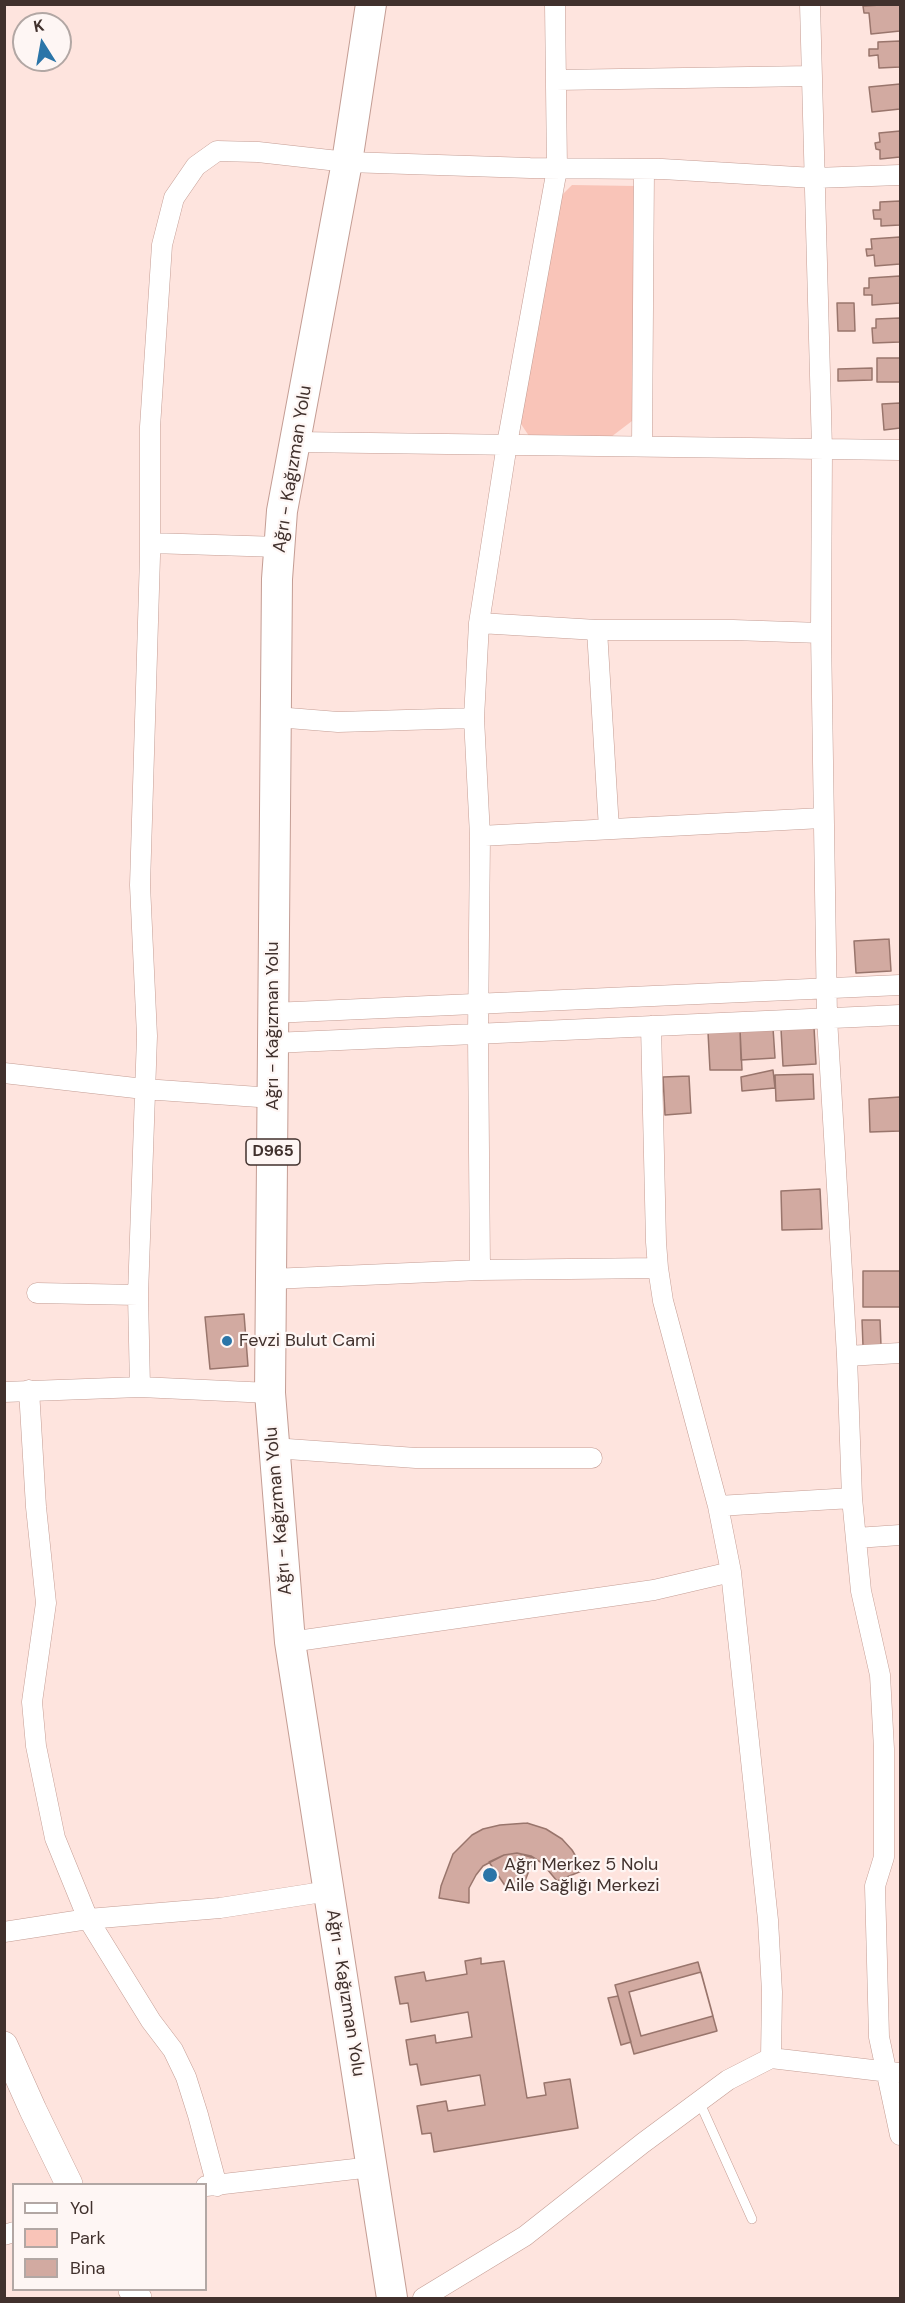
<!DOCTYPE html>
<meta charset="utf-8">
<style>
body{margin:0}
#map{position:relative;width:905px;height:2303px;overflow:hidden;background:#fee4de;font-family:"DM Sans",sans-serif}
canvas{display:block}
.frame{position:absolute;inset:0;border:6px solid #41312d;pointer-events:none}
.legend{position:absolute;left:12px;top:2183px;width:195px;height:108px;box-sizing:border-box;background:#fef6f4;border:2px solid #b2a7a4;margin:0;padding:8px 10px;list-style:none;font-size:18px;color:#41312d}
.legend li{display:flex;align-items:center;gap:12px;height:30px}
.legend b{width:30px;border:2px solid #b2a7a4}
.north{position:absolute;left:12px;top:12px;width:60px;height:60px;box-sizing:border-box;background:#fef6f4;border:2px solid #b2a7a4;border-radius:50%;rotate:349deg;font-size:16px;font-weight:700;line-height:24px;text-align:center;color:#41312d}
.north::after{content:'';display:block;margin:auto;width:21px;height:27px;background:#2b75a8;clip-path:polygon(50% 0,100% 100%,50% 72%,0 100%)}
</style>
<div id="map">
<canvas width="905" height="2303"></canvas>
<div class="frame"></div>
<ul class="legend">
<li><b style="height:8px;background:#fff"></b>Yol</li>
<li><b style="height:16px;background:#f9c4b8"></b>Park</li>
<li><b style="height:16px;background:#d2aaa1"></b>Bina</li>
</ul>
<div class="north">K</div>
</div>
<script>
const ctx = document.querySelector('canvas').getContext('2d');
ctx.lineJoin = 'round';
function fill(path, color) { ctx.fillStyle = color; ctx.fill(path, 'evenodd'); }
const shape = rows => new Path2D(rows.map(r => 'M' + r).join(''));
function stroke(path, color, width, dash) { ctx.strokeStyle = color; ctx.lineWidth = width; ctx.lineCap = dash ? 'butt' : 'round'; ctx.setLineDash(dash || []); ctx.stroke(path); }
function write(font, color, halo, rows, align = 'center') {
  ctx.font = font + ' "DM Sans",sans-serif'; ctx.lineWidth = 4.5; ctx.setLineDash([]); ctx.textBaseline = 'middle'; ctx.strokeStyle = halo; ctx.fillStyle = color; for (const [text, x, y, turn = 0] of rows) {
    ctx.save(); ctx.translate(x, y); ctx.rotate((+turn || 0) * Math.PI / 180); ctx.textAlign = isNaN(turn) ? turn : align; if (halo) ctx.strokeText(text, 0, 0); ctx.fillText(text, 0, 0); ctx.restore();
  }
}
fill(shape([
 [572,185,636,186,632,421,611,437,529,436,519,421,557,200]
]), '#f9c4b8');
const building = shape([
 [900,4,900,31,871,34,869,13,864,13,863,6,900,4],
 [900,41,900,67,879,68,878,55,869,56,869,49,878,49,878,42,900,41],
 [900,84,900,109,872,112,869,87,900,84],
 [900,131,900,157,880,159,880,150,876,149,875,143,880,142,879,133,900,131],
 [900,201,900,225,881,226,881,219,874,219,873,210,880,210,880,202,900,201],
 [900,237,900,264,875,266,874,255,867,256,866,249,872,249,871,239,900,237],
 [900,276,900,303,872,305,872,295,864,295,864,288,869,288,869,278,900,276],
 [837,303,854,303,855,331,838,331,837,303],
 [900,318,900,342,873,343,872,328,876,328,876,319,900,318],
 [877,358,900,358,900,382,877,382,877,358],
 [872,368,872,380,838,381,838,369,872,368],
 [900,403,900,428,884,430,882,404,900,403],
 [889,939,891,971,856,973,854,941,889,939],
 [814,1027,816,1064,783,1066,781,1029,814,1027],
 [773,1028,775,1058,741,1060,740,1030,773,1028],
 [740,1030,742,1070,710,1070,708,1032,740,1030],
 [773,1070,775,1088,742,1091,741,1077,773,1070],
 [813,1074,814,1099,776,1101,775,1075,813,1074],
 [689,1076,691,1113,665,1115,663,1077,689,1076],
 [900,1097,900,1131,870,1132,869,1099,900,1097],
 [820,1189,822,1229,782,1230,781,1191,820,1189],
 [863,1271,900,1271,900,1307,863,1307,863,1271],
 [244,1314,248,1366,210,1369,205,1317,244,1314],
 [862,1320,880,1320,881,1346,863,1346,862,1320],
 [527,1823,546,1829,562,1839,572,1850,584,1870,557,1881,542,1863,531,1856,517,1853,504,1855,483,1866,476,1875,469,1888,469,1903,439,1898,441,1886,453,1854,472,1835,483,1829,500,1825,527,1823],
 [517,1853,534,1858,523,1886,508,1890,489,1862,504,1855,517,1853],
 [481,1958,481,1964,504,1961,527,2098,546,2095,544,2083,570,2079,578,2128,434,2152,431,2133,422,2134,417,2106,446,2101,448,2111,485,2105,480,2075,421,2085,417,2064,410,2065,406,2040,435,2035,436,2043,472,2037,468,2012,411,2022,408,2003,400,2004,395,1977,424,1972,426,1981,467,1974,465,1961,481,1958],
 [698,1962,717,2031,634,2054,615,1985,698,1962],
 [701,1972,713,2016,641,2036,629,1992,701,1972],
 [618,1996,631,2042,621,2045,608,1998,618,1996]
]);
fill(building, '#d2aaa1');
stroke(building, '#99756c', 1.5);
const lane = shape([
 [699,2101,752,2219]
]);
const street = shape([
 [810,4,822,449,821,633,827,1018,847,1356,852,1498,861,1591,880,1675,884,1749,884,1857,875,1886,879,2037,900,2135],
 [556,80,812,76],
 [295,442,900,450],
 [642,446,644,169],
 [150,543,280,547],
 [479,623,597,630,733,630,821,633],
 [597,630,609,829],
 [276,717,338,722,474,718],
 [480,836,822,818],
 [272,1013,900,985],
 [273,1043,900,1015],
 [4,1073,144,1089,273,1098],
 [480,1270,478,1034,480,836,474,718,479,623,507,444,557,169,555,4],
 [271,1279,480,1270,658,1268],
 [37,1293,138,1295],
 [847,1356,900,1353],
 [140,1387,138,1295,147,1036,140,885,150,556,150,427,162,245,174,198,196,166,217,151,258,152,347,162,530,168,662,169,814,178,900,175],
 [29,1390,36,1507,46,1603,32,1702,36,1746,55,1838,88,1919,151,2021,173,2050,186,2077,198,2115,217,2186],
 [4,1392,140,1387,270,1393],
 [273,1448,416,1458,592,1458],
 [718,1506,852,1498],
 [856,1538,900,1535],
 [290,1642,654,1590,731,1572],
 [4,1932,88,1919,220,1908,329,1891],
 [771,2058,898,2073],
 [206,2186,372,2167],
 [4,2235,14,2232],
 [423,2298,525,2236,643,2143,728,2080,771,2058,772,1992,768,1920,731,1572,718,1506,663,1301,658,1268,656,1242,651,1026]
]);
const secondary = shape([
 [4,2045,33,2110,69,2184],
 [132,2290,138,2298]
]);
const primary = shape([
 [371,4,347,162,282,511,277,579,270,1393,290,1642,392,2298]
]);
stroke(lane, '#c49d94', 10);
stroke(street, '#c49d94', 21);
stroke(secondary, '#c49d94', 28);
stroke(primary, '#c49d94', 32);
stroke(lane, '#fff', 9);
stroke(street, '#fff', 20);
stroke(secondary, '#fff', 27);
stroke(primary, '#fff', 30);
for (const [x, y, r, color] of [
 [227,1341,6,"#2b75a8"],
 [490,1875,8,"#2b75a8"]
]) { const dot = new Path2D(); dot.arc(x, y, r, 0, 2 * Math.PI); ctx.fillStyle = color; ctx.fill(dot); stroke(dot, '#fef6f4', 2); }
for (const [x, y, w] of [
 [273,1152,54]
]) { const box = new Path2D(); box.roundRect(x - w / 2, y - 13, w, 26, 4.5); ctx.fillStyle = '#fef6f4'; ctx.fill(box); stroke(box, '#41312d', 1.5); }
write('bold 16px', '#41312d', null, [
 ["D965",273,1152]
]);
write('18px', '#41312d', '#fef6f4', [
 ["Ağrı - Kağızman Yolu",293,469,-81],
 ["Ağrı - Kağızman Yolu",273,1026,-90],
 ["Ağrı - Kağızman Yolu",279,1511,-95],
 ["Ağrı - Kağızman Yolu",345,1993,81]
]);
write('18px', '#41312d', '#fef6f4', [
 ["Fevzi Bulut Cami",239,1341],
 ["Ağrı Merkez 5 Nolu",504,1865],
 ["Aile Sağlığı Merkezi",504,1886]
], 'left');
</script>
